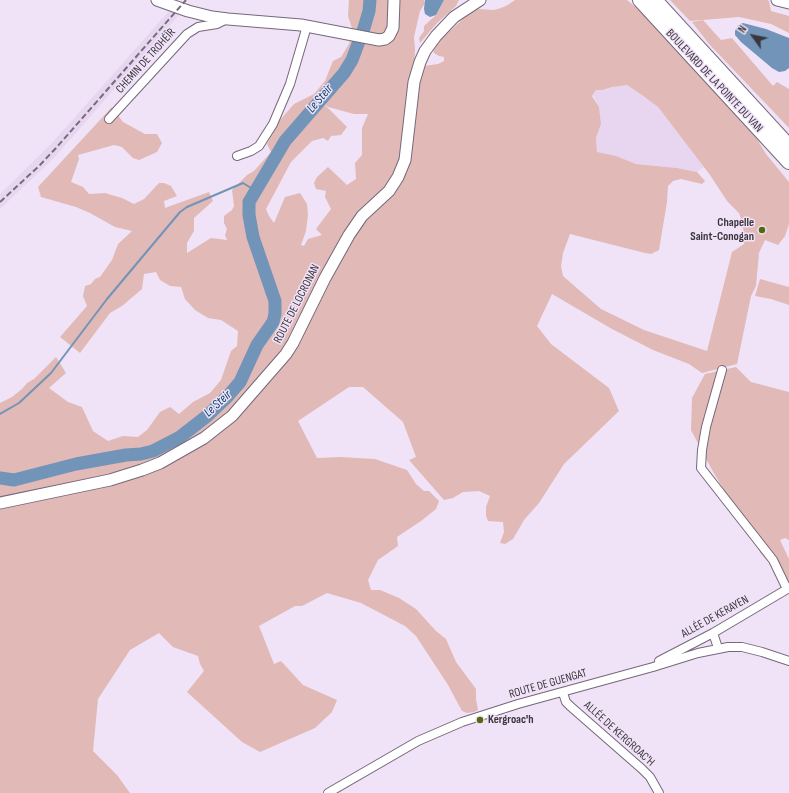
<!DOCTYPE html>
<meta charset="utf-8">
<style>
body{margin:0}
#map{position:relative;width:789px;height:793px;overflow:hidden;background:#f0e3f7;font-family:"Sofia Sans Condensed",sans-serif}
canvas{display:block}
.north{position:absolute;left:733px;top:16px;width:40px;height:40px;-webkit-text-stroke:3px #f0e3f7;paint-order:stroke;rotate:303deg;font-size:11px;font-weight:700;line-height:16px;text-align:center;color:#3b363e}
.north::after{content:'';display:block;margin:auto;width:14px;height:18px;background:#3b363e;clip-path:polygon(50% 0,100% 100%,50% 72%,0 100%)}
</style>
<div id="map">
<canvas width="789" height="793"></canvas>
<div class="north">N</div>
</div>
<script>
const ctx = document.querySelector('canvas').getContext('2d');
ctx.lineJoin = 'round';
function fill(path, color) { ctx.fillStyle = color; ctx.fill(path, 'evenodd'); }
const shape = rows => new Path2D(rows.map(r => 'M' + r).join(''));
function stroke(path, color, width, dash) { ctx.strokeStyle = color; ctx.lineWidth = width; ctx.lineCap = dash ? 'butt' : 'round'; ctx.setLineDash(dash || []); ctx.stroke(path); }
function write(font, color, halo, rows, align = 'center') {
  ctx.font = font + ' "Sofia Sans Condensed",sans-serif'; ctx.lineWidth = 3; ctx.setLineDash([]); ctx.textBaseline = 'middle'; ctx.strokeStyle = halo; ctx.fillStyle = color; for (const [text, x, y, turn = 0] of rows) {
    ctx.save(); ctx.translate(x, y); ctx.rotate((+turn || 0) * Math.PI / 180); ctx.textAlign = isNaN(turn) ? turn : align; if (halo) ctx.strokeText(text, 0, 0); ctx.fillText(text, 0, 0); ctx.restore();
  }
}
fill(shape([
 [169,11,179,15,54,158,0,209,0,194,51,144],
 [627,85,642,95,658,107,704,167,697,172,677,168,636,164,616,156,597,153,596,138,601,124,599,107,593,95,596,90,602,90,612,87]
]), '#e8d6f1');
fill(shape([
 [349,0,424,0,425,3,420,11,414,37,415,49,414,72,424,66,438,64,444,61,444,57,439,56,434,53,433,48,437,43,464,18,478,9,493,10,498,9,506,6,515,0,627,0,654,23,754,134,766,154,789,182,789,224,785,236,778,245,765,240,759,253,756,286,751,296,737,364,702,373,689,364,653,350,612,329,552,294,537,326,551,344,609,388,619,411,564,464,539,503,524,520,513,539,505,544,500,543,504,532,503,522,488,521,486,516,486,507,490,496,479,491,463,492,453,498,444,500,409,460,416,457,403,422,363,387,349,387,298,421,317,458,340,457,375,459,407,470,416,484,424,491,429,491,439,501,436,509,421,521,397,537,398,546,378,560,368,580,371,590,380,590,399,598,416,609,436,631,446,639,456,662,476,689,476,699,478,710,474,712,467,713,462,711,448,685,416,636,405,626,361,603,327,593,302,606,295,606,259,626,274,664,281,661,303,685,337,700,332,712,315,728,260,752,242,742,187,692,204,671,200,664,198,656,173,647,159,633,130,650,98,699,93,751,117,775,130,793,0,793,0,403,12,397,22,389,27,383,34,379,56,357,66,373,49,388,68,402,82,407,93,431,108,441,123,436,138,437,147,430,160,412,170,407,179,414,193,402,210,393,221,380,231,351,237,346,238,331,221,320,208,318,195,310,185,299,181,287,170,286,160,280,156,272,144,274,142,289,122,306,110,313,80,353,60,337,87,306,83,296,85,286,91,284,95,279,100,277,112,260,118,244,132,231,115,227,90,213,76,207,41,197,38,187,112,107,123,122,145,134,157,134,162,143,157,152,139,160,133,158,122,147,114,145,78,155,79,159,71,182,83,187,89,194,105,193,122,198,134,204,144,199,159,183,164,183,171,186,177,196,164,201,165,208,209,192,213,201,194,218,194,231,187,243,187,253,211,238,227,240,225,235,227,229,224,223,224,216,232,210,234,206,232,190,247,175,254,171,271,152,267,144,280,120,294,104,314,94,347,127,341,135,331,136,328,141,323,138,312,141,291,162,266,209,269,216,274,223,285,197,300,193,307,204,308,215,306,231,301,245,304,246,308,239,322,235,316,229,331,209,325,197,326,191,316,189,314,183,317,177,328,167,347,185,356,179,355,163,362,155,362,128,368,114,354,114,328,107,314,94,325,81,333,61,341,57,349,44,353,31,348,16],
 [627,85,642,95,658,107,710,175,727,201,739,213,743,225,744,244,732,252,707,351,644,330,601,309,563,276,561,266,563,253,570,234,645,253,651,254,659,250,667,202,668,186,673,181,681,179,702,184,705,181,697,172,677,168,636,164,616,156,597,152,596,138,601,124,599,107,592,96,596,90,602,90,612,87],
 [444,0,459,0,456,6,437,23,420,43,419,38,424,31,424,26,436,15],
 [670,0,767,0,769,1,771,11,789,16,789,33,771,24,739,17,690,21],
 [703,20,721,40,732,38,773,86,777,82,789,89,789,128,709,44,692,22],
 [760,279,789,287,789,305,771,299,755,296],
 [736,367,751,382,789,392,789,540,785,538,780,540,789,559,789,584,761,554,711,468,691,430,692,398,705,374]
]), '#e1b9b7');
fill(shape([
 [425,0,444,0,436,15,430,17,425,14,424,9],
 [743,23,766,29,789,38,789,68,785,71,779,72,772,68,741,42,735,35,735,31,738,25]
]), '#7194b8');
stroke(shape([
 [0,414,19,403,51,373,107,299,180,212,187,207,243,183,256,191]
]), '#7194b8', 2);
stroke(shape([
 [0,478,14,480,76,464,126,455,141,454,153,451,180,437,207,416,227,397,240,382,257,345,273,322,275,314,275,301,253,237,249,215,249,202,285,141,344,73,352,60,364,28,369,11,370,0]
]), '#7194b8', 13);
const street = shape([
 [109,119,187,34,198,27,217,24,227,19],
 [237,156,251,151,259,146,273,124,290,84,307,26],
 [722,370,706,427,702,450,701,468,773,560,787,589],
 [713,633,718,648],
 [659,661,713,633,789,588],
 [563,693,566,702,570,706,642,769,650,777,659,793],
 [328,793,418,741,462,722,518,704,653,667,698,653,728,647,742,647,762,652,789,661]
]);
const secondary = shape([
 [157,0,188,11,212,17,228,19,301,25,379,40,385,39,389,36,393,28,394,0],
 [777,0,789,3],
 [0,503,110,480,142,470,160,463,204,438,232,416,286,354,293,343,325,278,349,235,362,216,389,191,398,177,405,160,414,82,420,62,425,51,436,36,454,17,480,0]
]);
const highway = shape([
 [640,0,789,162],
 [655,0,789,146]
]);
stroke(street, '#74687a', 10);
stroke(secondary, '#74687a', 13);
stroke(highway, '#74687a', 16);
stroke(street, '#fff', 8);
stroke(secondary, '#fff', 11);
stroke(highway, '#fff', 14);
stroke(shape([
 [0,202,39,166,56,148,186,0]
]), '#746d78', 2, [6, 3]);
for (const [x, y, r, color] of [
 [762,230,4,"#566710"],
 [480,720,4,"#566710"]
]) { const dot = new Path2D(); dot.arc(x, y, r, 0, 2 * Math.PI); ctx.fillStyle = color; ctx.fill(dot); stroke(dot, '#f0e3f7', 1.5); }
write('12px', '#3b363e', '#f0e3f7', [
 ["CHEMIN DE TROHÉÎR",146,61,-48],
 ["BOULEVARD DE LA POINTE DU VAN",714,81,47],
 ["ROUTE DE LOCRONAN",297,304,-63],
 ["ALLÉE DE KERAYEN",715,617,-29],
 ["ROUTE DE GUENGAT",548,684,-16],
 ["ALLÉE DE KERGROAC'H",619,734,42]
]);
write('bold 12px', '#3b363e', '#f0e3f7', [
 ["Chapelle",754,223],
 ["Saint-Conogan",754,237],
 ["Kergroac'h",488,720,"left"]
], 'right');
write('italic 13px', '#094270', '#f0e3f7', [
 ["Le Steir",320,99,-50],
 ["Le Steir",218,404,-43]
]);
</script>
